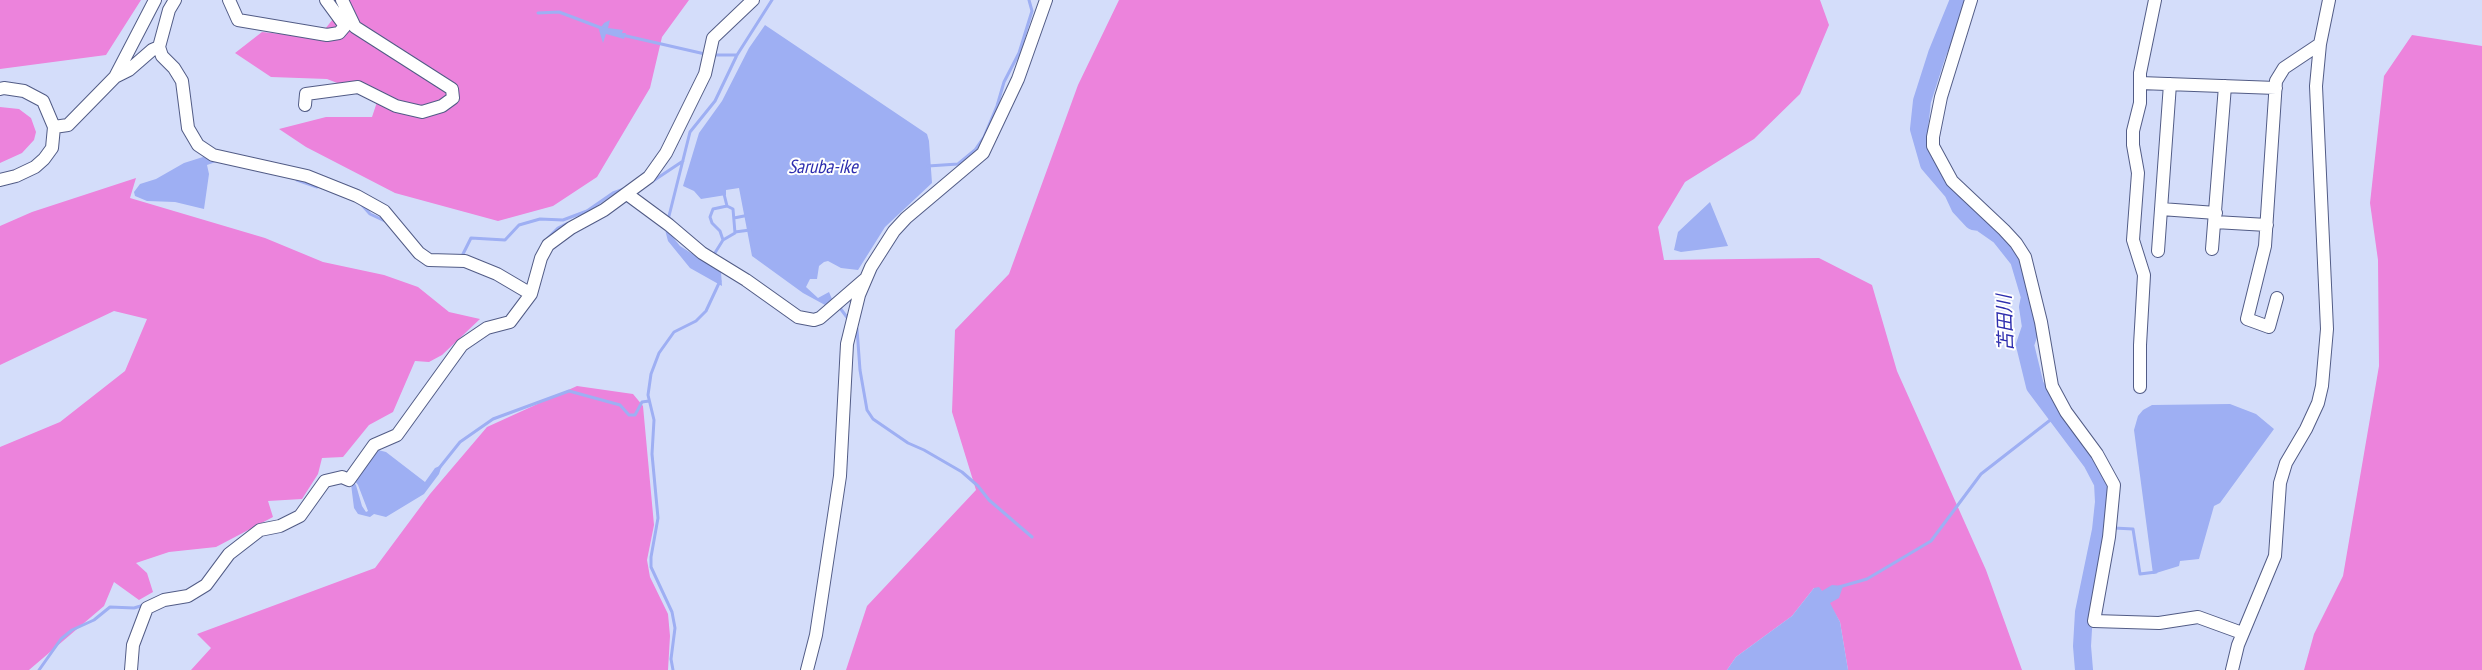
<!DOCTYPE html>
<meta charset="utf-8">
<style>
body{margin:0}
canvas{display:block;background:#d4ddfa}
</style>
<canvas width="2482" height="670"></canvas>
<script>
const ctx = document.querySelector('canvas').getContext('2d');
ctx.lineJoin = 'round';
function fill(path, color) { ctx.fillStyle = color; ctx.fill(path, 'evenodd'); }
const shape = rows => new Path2D(rows.map(r => 'M' + r).join(''));
function stroke(path, color, width, dash) { ctx.strokeStyle = color; ctx.lineWidth = width; ctx.lineCap = dash ? 'butt' : 'round'; ctx.setLineDash(dash || []); ctx.stroke(path); }
function write(font, color, halo, rows, align = 'center') {
  ctx.font = font + ' "PT Sans Narrow","Noto Sans JP",sans-serif'; ctx.lineWidth = 4; ctx.setLineDash([]); ctx.textBaseline = 'middle'; ctx.strokeStyle = halo; ctx.fillStyle = color; for (const [text, x, y, turn = 0] of rows) {
    ctx.save(); ctx.translate(x, y); ctx.rotate((+turn || 0) * Math.PI / 180); ctx.textAlign = isNaN(turn) ? turn : align; if (halo) ctx.strokeText(text, 0, 0); ctx.fillText(text, 0, 0); ctx.restore();
  }
}
fill(shape([
 [0,0,141,0,106,55,0,69],
 [336,0,689,0,662,37,650,88,597,177,553,206,498,221,395,193,306,147,279,129,326,117,372,117,378,99,327,79,271,77,235,53,262,32,318,38,340,10],
 [1119,0,1820,0,1829,25,1800,94,1754,139,1685,182,1658,227,1664,260,1819,258,1872,285,1897,371,1986,570,2022,670,1848,670,1840,622,1822,591,1814,588,1792,616,1736,657,1727,670,846,670,867,606,976,490,952,412,955,330,1009,274,1078,85],
 [2412,35,2482,46,2482,670,2304,670,2314,634,2343,576,2379,366,2378,260,2370,203,2384,76],
 [0,107,19,109,31,118,36,132,34,140,22,153,0,163],
 [136,178,130,198,265,238,323,262,384,275,418,287,449,312,480,319,442,355,429,362,415,361,393,412,369,425,343,457,322,458,318,474,302,499,268,501,273,517,216,547,169,552,136,563,147,573,153,592,139,600,114,582,104,606,29,670,0,670,0,447,60,422,125,371,147,319,114,311,0,365,0,226,32,212],
 [577,386,633,394,643,406,654,525,647,560,650,577,668,614,670,636,668,670,191,670,211,648,197,634,375,568,430,494,487,427]
]), '#ec83dc');
fill(shape([
 [610,20,608,28,623,30,622,33,626,33,624,39,606,34,603,43,599,30,604,23],
 [765,25,927,134,929,141,932,183,885,227,858,270,841,268,828,261,824,262,819,266,817,279,810,279,806,287,818,298,829,292,832,299,825,305,803,293,752,256,739,188,726,190,726,195,701,199,694,191,683,186,699,133,722,101,749,48],
 [203,157,219,161,207,165,209,174,204,209,175,202,147,201,135,196,134,192,140,184,156,179,184,163],
 [1710,202,1728,246,1681,252,1674,250,1678,232],
 [664,226,680,246,721,272,722,286,690,268,668,241],
 [2230,404,2256,414,2274,429,2220,503,2214,506,2199,559,2180,561,2179,566,2153,574,2134,430,2138,416,2143,410,2152,405],
 [374,449,386,452,425,482,435,468,442,465,439,474,424,494,386,517,374,514,370,517,358,514,354,508,351,484,352,481,356,485,362,506,366,512,368,511,358,485,353,479],
 [1832,585,1843,586,1839,598,1830,603,1840,622,1848,670,1727,670,1736,657,1792,616,1814,588,1819,587,1822,591]
]), '#9eaff3');
stroke(shape([
 [538,13,559,12,604,29],
 [622,35,705,54],
 [713,55,737,55],
 [928,166,958,164,975,150,984,137,997,106,1004,82,1019,53,1032,11,1029,0],
 [297,180,317,187],
 [653,181,683,161],
 [362,205,370,214,387,222],
 [734,218,749,215],
 [668,220,690,132,715,101,737,55,772,0],
 [735,232,750,230],
 [548,238,558,228,566,224],
 [723,240,720,231,712,223,710,217,713,209,727,206],
 [462,256,471,238,505,240,519,225,540,219,563,220,587,211,613,193,624,189],
 [713,256,723,240,735,233,733,209,727,206,724,194],
 [840,308,849,320],
 [857,329,860,370,867,410,873,419,908,443,924,450,962,472,978,486,989,500,1032,537],
 [440,467,460,442,493,419,569,391,620,405,629,415,635,415,642,402,649,401],
 [2114,528,2133,529,2140,574,2156,572],
 [1839,587,1867,579,1931,541,1981,474,2058,414],
 [39,670,61,639,72,630,94,620,110,607,134,608,144,605],
 [673,670,671,659,675,628,672,612,651,567,651,557,658,518,652,454,654,420,648,395,651,374,659,353,674,332,696,321,706,311,720,281]
]), '#9eaff3', 3);
stroke(shape([
 [1959,0,1937,54,1922,101,1919,129,1929,164,1953,192,1960,207,1973,221,1980,222,2000,236,2019,260,2030,297,2028,307,2031,327,2025,345,2035,386,2092,462,2103,483,2104,502,2101,530,2084,612,2082,646,2084,670]
]), '#9eaff3', 18);
const minor = shape([
 [175,0,169,10,159,47,162,56,174,68,182,81,188,128,198,145,213,155,307,176,357,196,384,211,419,253,429,260,465,261,497,274,531,294],
 [229,0,238,20,327,35,339,33,345,26,326,0],
 [1971,0,1941,97,1933,137,1933,146,1952,181,2004,230,2016,243,2025,257,2041,322,2052,386,2066,412,2097,454,2114,485,2109,537,2094,621,2159,623,2198,617,2242,633],
 [115,77,129,70,152,50,159,47],
 [2140,83,2276,88],
 [0,89,4,88,24,91,43,101,54,127,52,148,44,159,35,167,16,176,0,180],
 [305,105,306,94,358,87,396,106,422,112,442,106,453,98,452,89,355,27,342,0],
 [54,127,68,125,115,77,155,0],
 [627,194,669,225,702,253,746,280,798,317,814,320,820,318,864,280],
 [2161,209,2216,213],
 [2215,222,2267,225],
 [2212,249,2225,86],
 [2158,251,2170,84],
 [2277,298,2269,327,2247,319,2265,246,2276,81,2284,68,2320,44],
 [2140,387,2140,345,2144,275,2133,240,2138,173,2133,145,2133,131,2140,103,2140,73,2155,0],
 [131,670,133,645,147,608,164,600,188,596,206,585,229,554,260,530,280,526,300,516,325,481,342,477,349,480,374,445,397,435,462,345,487,328,510,322,531,294,541,258,548,245,571,228,604,210,649,177,666,153,705,74,713,38,753,0],
 [807,670,816,635,840,476,847,344,859,295,871,267,894,231,906,218,983,153,1018,79,1046,0],
 [2232,670,2238,645,2275,556,2280,483,2286,463,2306,429,2318,403,2322,386,2327,329,2316,86,2320,44,2329,0]
]);
stroke(minor, '#525c86', 14);
stroke(minor, '#fff', 12);
write('italic 19px', '#2d2dae', '#fff', [
 ["Saruba-ike",823,168],
 ["苫田川",2006,323,-92]
]);
</script>
